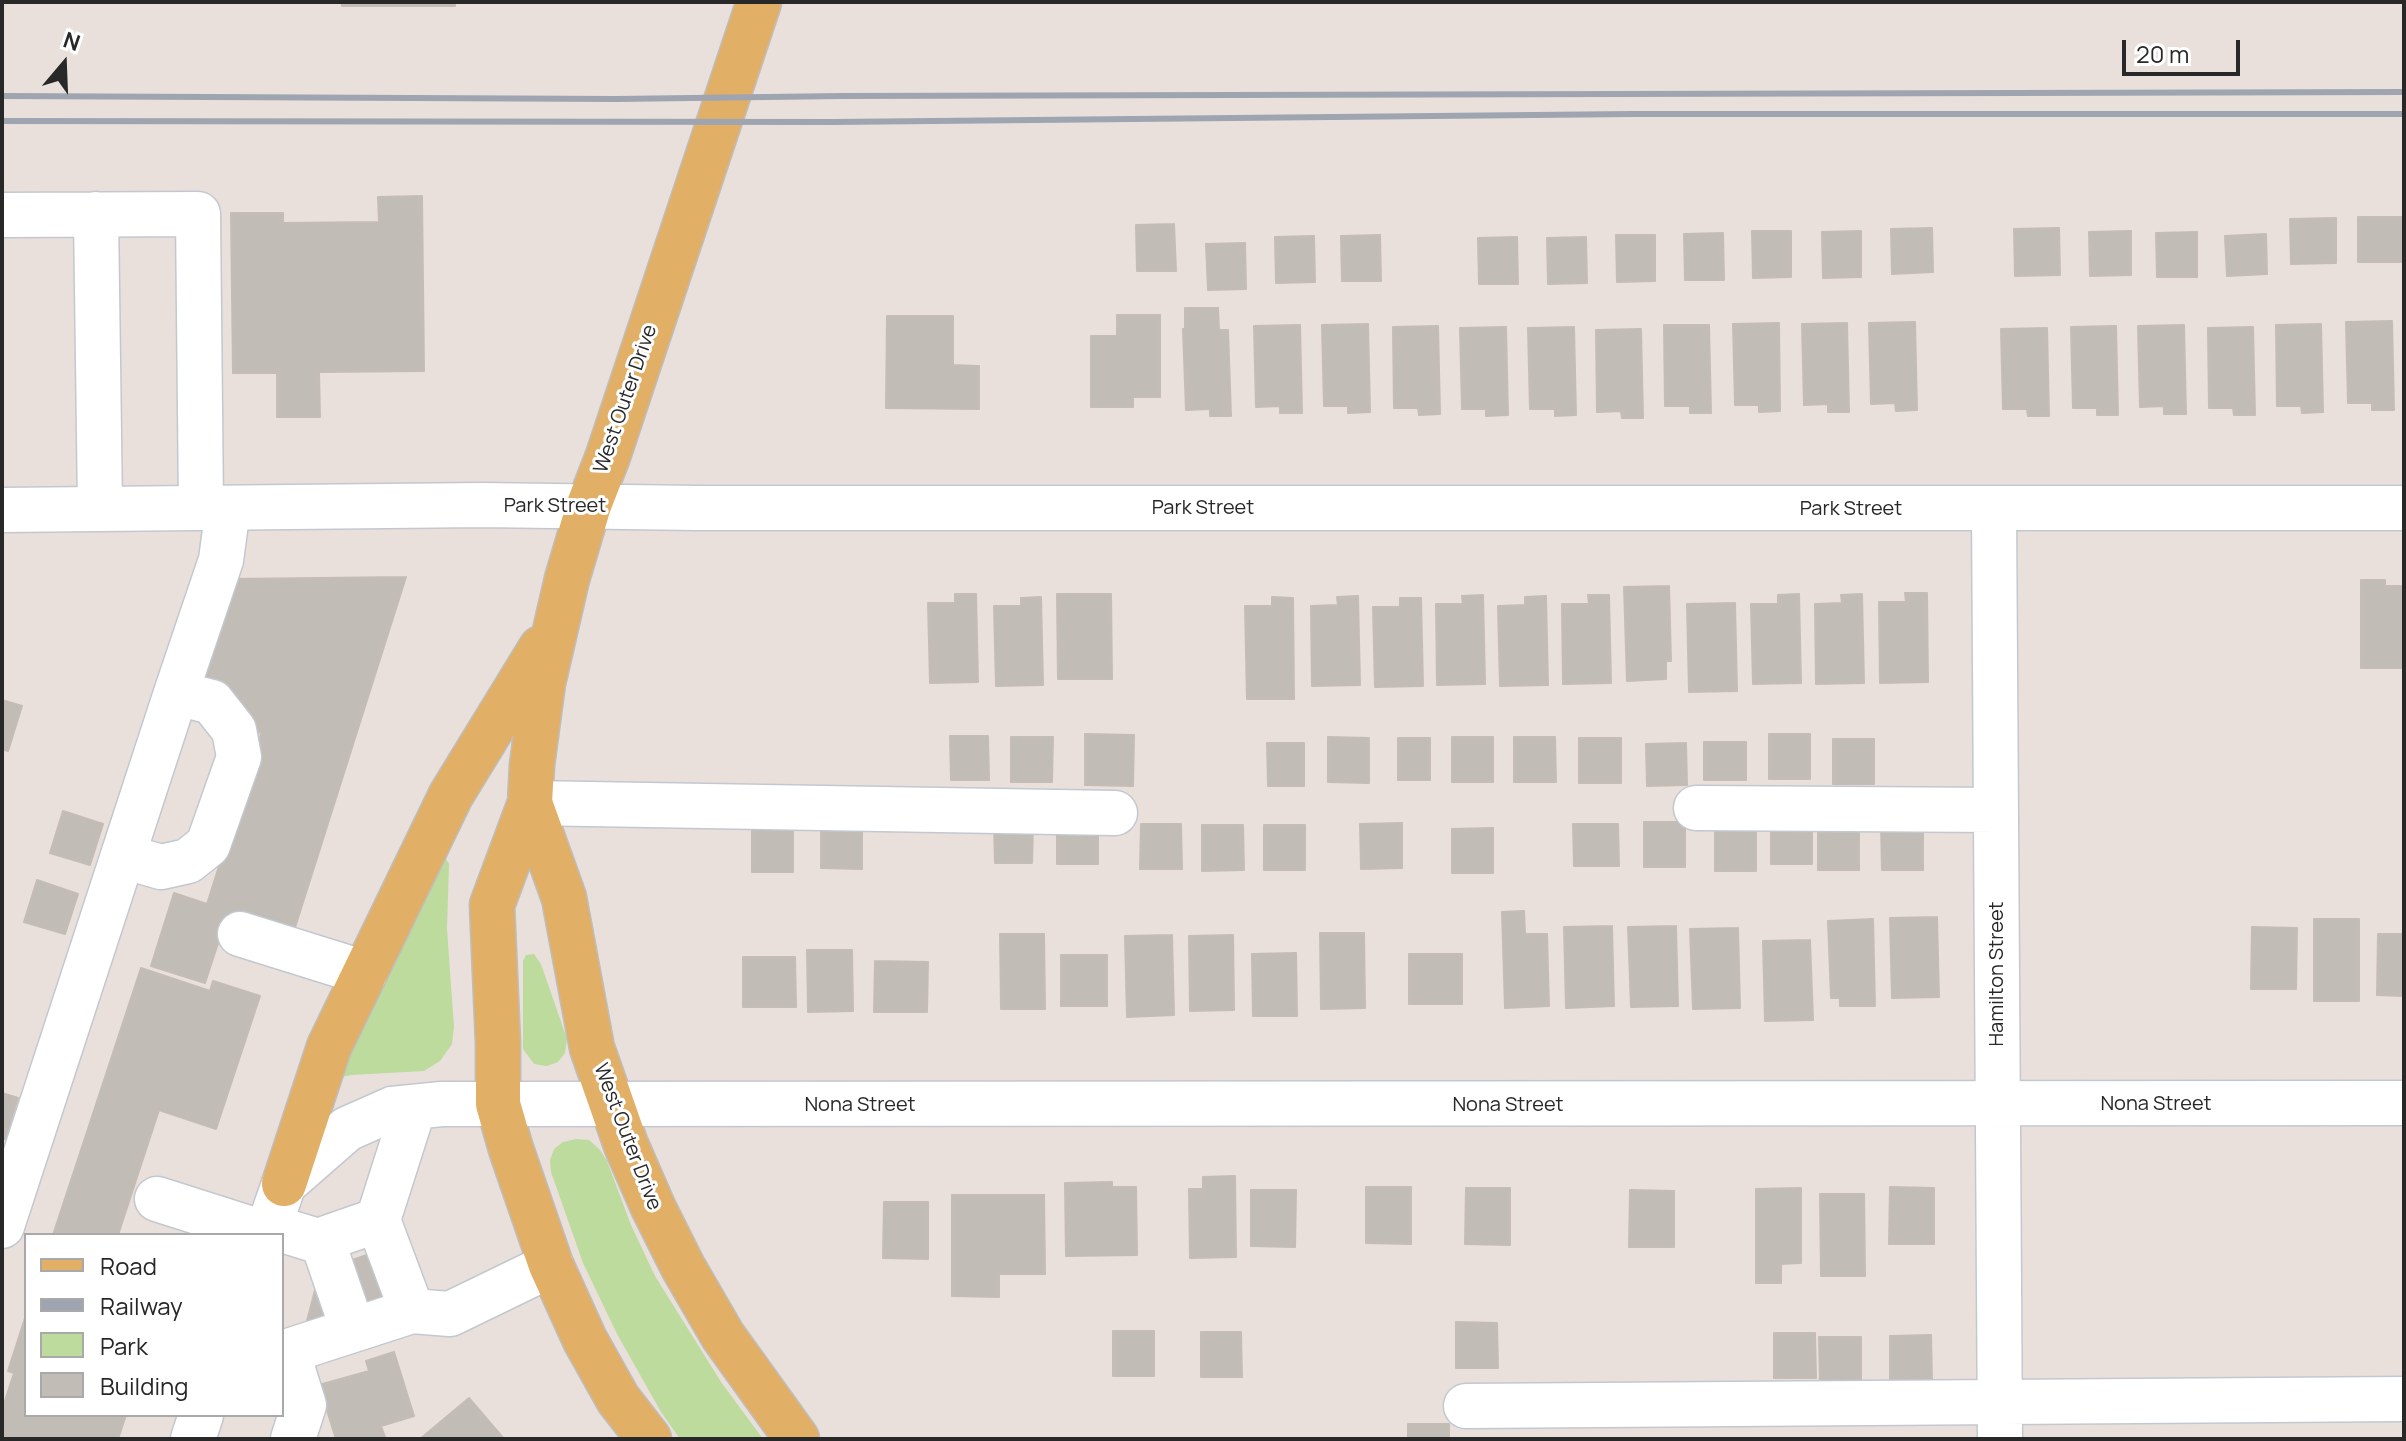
<!DOCTYPE html>
<style>
body{margin:0}
#map{position:relative;width:2406px;height:1441px;overflow:hidden;background:#e9e0db;font-family:Manrope,sans-serif}
canvas{display:block}
.frame{position:absolute;inset:0;border:4px solid #282828;pointer-events:none}
.legend{position:absolute;left:24px;top:1233px;width:260px;height:184px;box-sizing:border-box;background:#fff;border:2px solid #a9a9a9;margin:0;padding:10px 14px;list-style:none;font-size:24px;color:#282828}
.legend li{display:flex;align-items:center;gap:16px;height:40px}
.legend b{width:40px;border:2px solid #a9a9a9}
.north{position:absolute;left:24px;top:24px;width:80px;height:80px;-webkit-text-stroke:6px #fff;paint-order:stroke;rotate:19deg;font-size:22px;font-weight:700;line-height:32px;text-align:center;color:#282828}
.north::after{content:'';display:block;margin:auto;width:28px;height:36px;background:#282828;clip-path:polygon(50% 0,100% 100%,50% 72%,0 100%)}
.scale{position:absolute;left:2122px;top:40px;width:118px;height:36px;box-sizing:border-box;border:4px solid #282828;border-top:0;padding-left:10px;font-size:24px;line-height:28px;white-space:nowrap;color:#282828;-webkit-text-stroke:6px #fff;paint-order:stroke}
</style>
<div id="map">
<canvas width="2406" height="1441"></canvas>
<div class="frame"></div>
<ul class="legend">
<li><b style="height:10px;background:#e2af67"></b>Road</li>
<li><b style="height:10px;background:#9ea4b0"></b>Railway</li>
<li><b style="height:22px;background:#bddb9c"></b>Park</li>
<li><b style="height:22px;background:#c1bcb6"></b>Building</li>
</ul>
<div class="north">N</div>
<div class="scale">20 m</div>
</div>
<script>
const ctx = document.querySelector('canvas').getContext('2d');
ctx.lineJoin = 'round';
function fill(path, color) { ctx.fillStyle = color; ctx.fill(path, 'evenodd'); }
const shape = rows => new Path2D(rows.map(r => 'M' + r).join(''));
function stroke(path, color, width, dash) { ctx.strokeStyle = color; ctx.lineWidth = width; ctx.lineCap = dash ? 'butt' : 'round'; ctx.setLineDash(dash || []); ctx.stroke(path); }
function write(font, color, halo, rows, align = 'center') {
  ctx.font = font + ' Manrope,sans-serif'; ctx.lineWidth = 6; ctx.setLineDash([]); ctx.textBaseline = 'middle'; ctx.strokeStyle = halo; ctx.fillStyle = color; for (const [text, x, y, turn = 0] of rows) {
    ctx.save(); ctx.translate(x, y); ctx.rotate((+turn || 0) * Math.PI / 180); ctx.textAlign = isNaN(turn) ? turn : align; if (halo) ctx.strokeText(text, 0, 0); ctx.fillText(text, 0, 0); ctx.restore();
  }
}
fill(shape([
 [442,858,446,859,449,864,447,929,454,1027,452,1044,440,1061,424,1071,351,1075,342,1077,337,1063],
 [534,954,541,964,567,1039,565,1053,558,1062,547,1066,534,1064,523,1049,523,961,526,955],
 [576,1139,589,1140,600,1150,607,1161,631,1225,655,1276,721,1382,763,1439,680,1439,661,1412,617,1334,583,1263,551,1172,550,1160,554,1149,563,1142]
]), '#bddb9c');
const building = shape([
 [342,2,455,2,455,6,342,6,342,2],
 [422,196,424,371,319,372,320,417,277,417,277,373,233,373,231,213,283,213,283,223,379,222,378,197,422,196],
 [2358,217,2403,217,2404,262,2358,262,2358,217],
 [2336,218,2336,263,2291,264,2290,219,2336,218],
 [1174,224,1176,271,1137,271,1136,225,1174,224],
 [1932,228,1933,272,1892,274,1891,229,1932,228],
 [2059,228,2060,275,2015,276,2014,229,2059,228],
 [1752,231,1791,231,1791,277,1753,278,1752,231],
 [1861,231,1861,277,1823,278,1822,232,1861,231],
 [2131,231,2131,275,2090,276,2089,232,2131,231],
 [2197,232,2197,277,2157,277,2156,233,2197,232],
 [1723,233,1724,280,1685,280,1684,234,1723,233],
 [2266,234,2267,274,2227,276,2225,236,2266,234],
 [1380,235,1381,281,1342,281,1341,236,1380,235],
 [1616,235,1655,235,1655,281,1617,282,1616,235],
 [1314,236,1315,282,1276,283,1275,237,1314,236],
 [1517,237,1518,284,1479,284,1478,238,1517,237],
 [1586,237,1587,283,1548,284,1547,238,1586,237],
 [1245,243,1246,289,1208,290,1206,244,1245,243],
 [1185,308,1218,308,1219,330,1228,330,1231,416,1210,416,1210,409,1186,410,1183,329,1185,329,1185,308],
 [1117,315,1160,315,1160,397,1133,397,1133,407,1091,407,1091,336,1117,336,1117,315],
 [887,316,953,316,953,365,979,366,979,409,886,408,887,316],
 [2392,321,2394,410,2372,410,2372,403,2348,403,2346,322,2392,321],
 [1915,322,1917,410,1896,411,1895,403,1871,404,1869,323,1915,322],
 [1779,323,1780,411,1759,412,1759,405,1735,405,1733,324,1779,323],
 [1847,323,1849,412,1828,412,1828,404,1804,405,1802,324,1847,323],
 [1368,324,1370,412,1348,413,1348,406,1324,406,1322,325,1368,324],
 [2321,324,2323,412,2302,413,2301,406,2277,406,2276,325,2321,324],
 [1300,325,1302,413,1280,413,1280,406,1256,407,1254,326,1300,325],
 [1664,325,1709,325,1711,413,1690,413,1690,406,1665,406,1664,325],
 [2184,325,2186,414,2164,414,2164,406,2140,407,2138,326,2184,325],
 [1438,326,1440,414,1419,415,1418,408,1394,408,1393,327,1438,326],
 [2116,326,2118,415,2097,415,2097,408,2073,408,2071,327,2116,326],
 [1506,327,1508,415,1486,416,1486,409,1462,409,1460,328,1506,327],
 [1574,327,1576,415,1555,416,1555,409,1530,409,1528,328,1574,327],
 [2253,327,2255,415,2234,415,2233,408,2209,408,2208,328,2253,327],
 [2047,328,2049,416,2028,416,2027,409,2003,409,2001,329,2047,328],
 [1641,329,1643,418,1622,418,1621,411,1597,412,1596,330,1641,329],
 [406,577,292,937,227,916,205,983,151,966,174,893,207,904,262,731,248,738,194,680,229,579,406,577],
 [2361,580,2385,580,2385,586,2404,586,2404,668,2361,668,2361,580],
 [1669,586,1671,661,1666,661,1666,679,1627,681,1624,587,1669,586],
 [1905,593,1927,593,1928,682,1880,683,1879,602,1906,602,1905,593],
 [955,594,976,594,978,682,930,683,928,603,955,603,955,594],
 [1057,594,1111,594,1112,679,1058,679,1057,594],
 [1799,594,1801,683,1753,684,1751,604,1778,604,1778,595,1799,594],
 [1862,594,1864,683,1816,684,1815,604,1842,603,1841,595,1862,594],
 [1483,595,1485,684,1437,685,1436,604,1463,604,1462,596,1483,595],
 [1588,595,1609,595,1611,683,1563,684,1562,604,1589,604,1588,595],
 [1358,596,1360,685,1312,686,1311,606,1338,605,1337,597,1358,596],
 [1546,596,1548,685,1500,686,1498,606,1525,605,1525,597,1546,596],
 [1041,597,1043,685,996,686,994,606,1021,606,1021,598,1041,597],
 [1272,597,1293,598,1294,699,1247,699,1245,606,1272,606,1272,597],
 [1400,598,1421,598,1423,686,1375,687,1373,607,1400,607,1400,598],
 [1735,603,1737,691,1689,692,1687,604,1735,603],
 [2,700,22,706,8,751,2,749,2,700],
 [1085,734,1134,735,1133,786,1085,785,1085,734],
 [1769,734,1810,734,1810,779,1769,779,1769,734],
 [950,736,988,736,989,780,951,780,950,736],
 [1011,737,1053,737,1052,782,1011,782,1011,737],
 [1328,737,1369,738,1369,783,1328,782,1328,737],
 [1452,737,1493,737,1493,782,1452,782,1452,737],
 [1514,737,1555,737,1556,782,1514,782,1514,737],
 [1398,738,1430,738,1430,780,1398,780,1398,738],
 [1579,738,1621,738,1621,783,1579,783,1579,738],
 [1833,739,1874,739,1874,784,1833,784,1833,739],
 [1704,742,1746,742,1746,780,1704,780,1704,742],
 [1267,743,1304,743,1304,786,1268,786,1267,743],
 [1686,743,1687,785,1647,786,1646,744,1686,743],
 [63,811,103,824,90,865,50,853,63,811],
 [1644,822,1685,822,1685,867,1644,867,1644,822],
 [862,823,862,869,821,868,821,824,862,823],
 [1098,823,1098,864,1057,864,1057,824,1098,823],
 [1402,823,1402,868,1361,869,1360,824,1402,823],
 [1141,824,1181,824,1182,869,1140,869,1141,824],
 [1573,824,1618,824,1619,866,1574,866,1573,824],
 [994,825,1033,825,1032,863,995,863,994,825],
 [1202,825,1243,825,1244,870,1202,871,1202,825],
 [1264,825,1305,825,1305,870,1264,870,1264,825],
 [1818,825,1859,825,1859,870,1818,870,1818,825],
 [1881,825,1923,825,1923,870,1882,870,1881,825],
 [1715,826,1756,826,1756,871,1715,871,1715,826],
 [1771,826,1812,826,1812,864,1771,864,1771,826],
 [752,827,793,827,793,872,752,872,752,827],
 [1493,828,1493,873,1452,873,1452,829,1493,828],
 [37,880,78,894,65,934,24,922,37,880],
 [1524,911,1525,934,1547,934,1549,1006,1505,1008,1502,912,1524,911],
 [1937,917,1939,997,1892,998,1890,918,1937,917],
 [1873,919,1875,1006,1840,1006,1840,998,1831,998,1828,921,1873,919],
 [2314,919,2359,919,2359,1001,2314,1001,2314,919],
 [1612,926,1614,1006,1566,1008,1564,927,1612,926],
 [1676,926,1678,1006,1631,1007,1628,927,1676,926],
 [2252,927,2297,928,2296,989,2251,989,2252,927],
 [1738,928,1740,1008,1693,1009,1690,929,1738,928],
 [1320,933,1364,933,1365,1008,1321,1009,1320,933],
 [1000,934,1044,934,1045,1009,1001,1009,1000,934],
 [2378,934,2404,934,2404,996,2377,995,2378,934],
 [1172,935,1174,1015,1127,1017,1125,936,1172,935],
 [1233,935,1234,1010,1190,1011,1189,936,1233,935],
 [1810,940,1813,1020,1765,1021,1763,941,1810,940],
 [807,950,852,950,853,1011,808,1012,807,950],
 [1296,953,1297,1016,1253,1016,1252,954,1296,953],
 [1409,954,1462,954,1462,1004,1409,1004,1409,954],
 [1061,955,1107,955,1107,1006,1061,1006,1061,955],
 [743,957,795,957,796,1007,743,1007,743,957],
 [875,961,928,962,927,1012,874,1012,875,961],
 [141,968,210,991,213,981,260,996,216,1129,159,1110,118,1235,53,1235,141,968],
 [2,1093,18,1098,5,1139,2,1138,2,1093],
 [1235,1176,1236,1257,1190,1258,1189,1189,1203,1189,1203,1177,1235,1176],
 [1112,1182,1112,1187,1136,1187,1137,1255,1066,1256,1065,1183,1112,1182],
 [1366,1187,1411,1187,1411,1244,1366,1243,1366,1187],
 [1890,1187,1934,1188,1934,1244,1889,1244,1890,1187],
 [1466,1188,1510,1188,1510,1245,1465,1244,1466,1188],
 [1801,1188,1801,1263,1781,1264,1781,1283,1756,1283,1756,1189,1801,1188],
 [1251,1190,1296,1190,1295,1247,1251,1246,1251,1190],
 [1630,1190,1674,1191,1674,1247,1629,1247,1630,1190],
 [1820,1194,1864,1194,1865,1276,1821,1276,1820,1194],
 [952,1195,1044,1195,1045,1274,999,1274,999,1297,952,1296,952,1195],
 [884,1202,928,1202,928,1259,883,1258,884,1202],
 [405,1242,419,1284,307,1321,320,1271,405,1242],
 [26,1315,26,1415,126,1415,118,1439,2,1439,2,1410,14,1373,8,1371,26,1315],
 [1456,1322,1497,1323,1498,1368,1456,1368,1456,1322],
 [1113,1331,1154,1331,1154,1376,1113,1376,1113,1331],
 [1201,1332,1241,1332,1242,1377,1201,1377,1201,1332],
 [1774,1333,1815,1333,1816,1378,1774,1378,1774,1333],
 [1931,1335,1932,1381,1890,1381,1890,1336,1931,1335],
 [1819,1337,1861,1337,1861,1383,1820,1382,1819,1337],
 [394,1352,414,1416,381,1426,385,1437,379,1439,336,1439,319,1385,369,1371,366,1361,394,1352],
 [469,1398,504,1439,420,1439,469,1398],
 [1408,1424,1449,1424,1449,1439,1408,1439,1408,1424]
]);
fill(building, '#c1bcb6');
stroke(building, '#c4bcb5', 2);
const minor = shape([
 [96,214,100,509],
 [2,215,198,214,201,508],
 [1994,509,2000,1439],
 [2,510,482,505,697,508,2404,508],
 [530,803,1115,813],
 [1696,808,1996,810],
 [123,856,161,867,188,861,208,845,239,757,234,730,212,702,176,693],
 [240,934,365,973],
 [157,1199,267,1234],
 [2,1226,176,693,221,560,228,508],
 [269,1226,318,1241,378,1220],
 [266,1235,284,1184,347,1129,392,1109,442,1104,2404,1103],
 [322,1240,353,1330],
 [412,1311,378,1220,414,1107],
 [287,1351,304,1405,293,1439],
 [282,1353,412,1311,450,1314,551,1265],
 [1466,1406,2404,1399],
 [193,1439,201,1415]
]);
const major = shape([
 [530,803,564,898,592,1048,626,1145,653,1207,683,1267,723,1336,797,1439],
 [284,1184,329,1047,451,795,541,648],
 [649,1439,618,1399,585,1340,551,1265,511,1149,498,1104,498,1043,492,905,530,803,532,765,543,683,567,579,589,505,608,456,759,2]
]);
stroke(minor, '#c3c8d0', 47);
stroke(major, '#bebebe', 47);
stroke(minor, '#fff', 44);
stroke(major, '#e2af67', 44);
stroke(shape([
 [2,96,616,99,842,96,2404,92],
 [2,121,833,122,1633,114,2404,114]
]), '#9ea4b0', 6);
write('20px', '#282828', '#fff', [
 ["West Outer Drive",626,399,-71],
 ["Park Street",555,506],
 ["Park Street",1203,508],
 ["Park Street",1851,509],
 ["Hamilton Street",1997,974,-90],
 ["Nona Street",2156,1104],
 ["Nona Street",860,1105],
 ["Nona Street",1508,1105],
 ["West Outer Drive",627,1137,69]
]);
</script>
